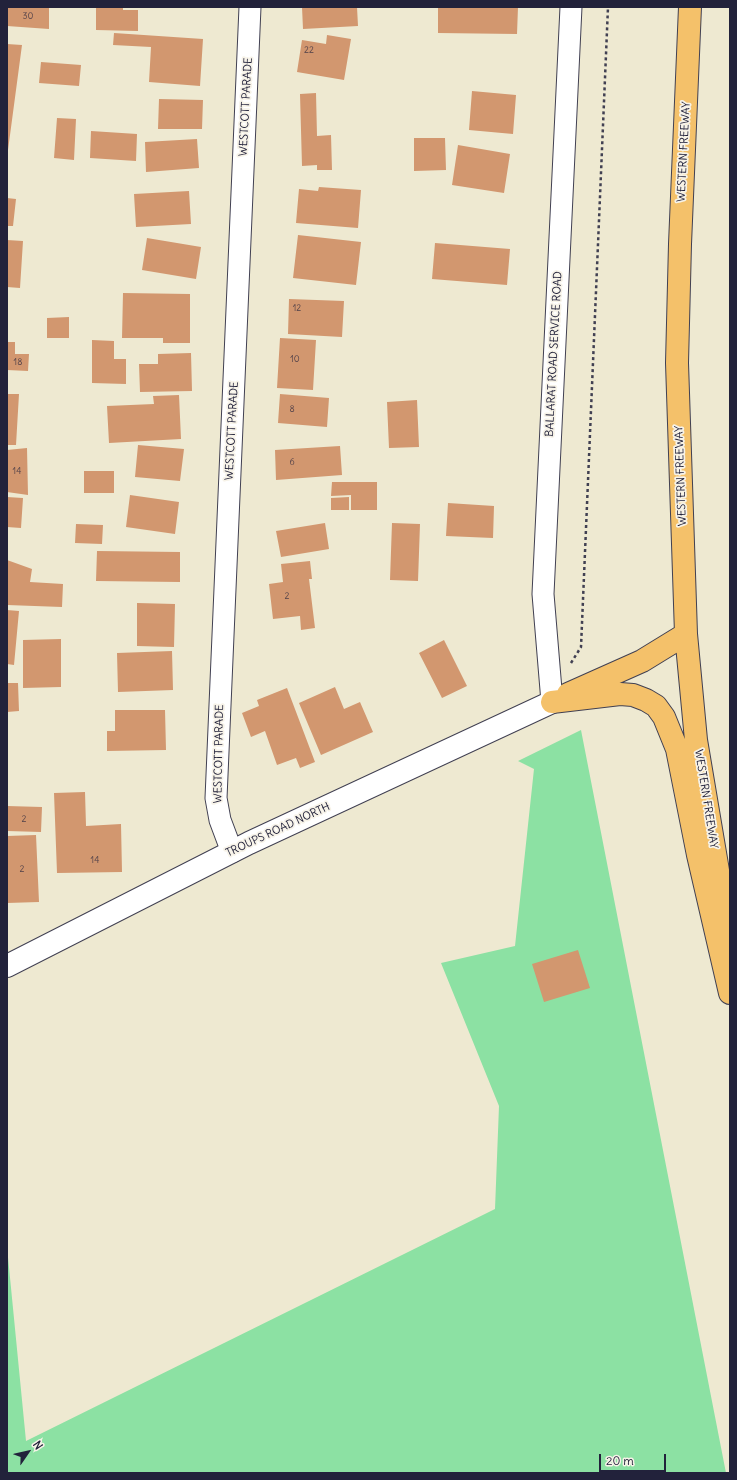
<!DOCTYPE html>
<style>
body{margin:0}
#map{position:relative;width:737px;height:1480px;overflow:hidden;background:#eee9d1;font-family:Delius,sans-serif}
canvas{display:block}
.frame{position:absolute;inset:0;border:8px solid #22223b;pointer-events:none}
.north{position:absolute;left:8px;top:1432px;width:40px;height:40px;-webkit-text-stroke:3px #f7f3e8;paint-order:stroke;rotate:56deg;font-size:11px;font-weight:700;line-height:16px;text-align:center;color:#22223b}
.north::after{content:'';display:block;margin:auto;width:14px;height:18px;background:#22223b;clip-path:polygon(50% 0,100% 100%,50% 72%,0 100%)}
.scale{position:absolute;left:599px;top:1454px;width:67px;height:18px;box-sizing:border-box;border:2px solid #22223b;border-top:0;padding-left:5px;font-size:12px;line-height:14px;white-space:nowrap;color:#22223b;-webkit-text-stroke:3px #f7f3e8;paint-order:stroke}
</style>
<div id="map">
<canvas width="737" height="1480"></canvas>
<div class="frame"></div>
<div class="north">N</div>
<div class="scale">20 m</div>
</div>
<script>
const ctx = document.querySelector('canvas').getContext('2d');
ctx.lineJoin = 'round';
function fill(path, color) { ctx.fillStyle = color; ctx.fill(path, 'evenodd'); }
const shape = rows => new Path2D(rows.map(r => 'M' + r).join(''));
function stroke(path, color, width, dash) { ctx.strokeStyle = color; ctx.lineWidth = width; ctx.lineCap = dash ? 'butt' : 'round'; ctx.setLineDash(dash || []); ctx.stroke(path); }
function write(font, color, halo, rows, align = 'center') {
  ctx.font = font + ' Delius,sans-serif'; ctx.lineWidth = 3.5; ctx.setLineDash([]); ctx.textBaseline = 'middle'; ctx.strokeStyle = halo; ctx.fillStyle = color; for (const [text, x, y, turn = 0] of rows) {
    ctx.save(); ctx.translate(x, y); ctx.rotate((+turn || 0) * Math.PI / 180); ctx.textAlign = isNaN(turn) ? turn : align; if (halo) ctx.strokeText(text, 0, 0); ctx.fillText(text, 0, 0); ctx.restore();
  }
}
fill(shape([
 [581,730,726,1473,7,1473,7,1247,26,1441,495,1209,499,1106,441,963,515,946,534,769,518,761]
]), '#8ce1a3');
fill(shape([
 [7,7,49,7,49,29,7,26],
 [96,7,123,7,123,10,138,10,138,31,96,30],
 [302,7,357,7,358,26,303,29],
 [438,7,518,7,517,34,438,33],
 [114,33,203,39,200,86,149,82,151,47,113,45],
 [327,35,351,39,344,80,297,72,302,40,326,44],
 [7,44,22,45,8,150,7,149],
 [41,62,81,65,79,86,39,83],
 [472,91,516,95,513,134,469,130],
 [316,93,317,136,331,135,332,170,317,170,317,165,302,166,300,94],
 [159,99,203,100,202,129,158,129],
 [57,118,76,119,74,160,54,158],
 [91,131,137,134,136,161,90,158],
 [414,138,445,138,446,170,414,171],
 [197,139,199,168,146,172,145,142],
 [458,145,510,154,504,193,452,185],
 [319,187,361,190,358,228,296,223,299,189,318,191],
 [189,191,191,224,136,227,134,194],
 [7,198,16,199,13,226,7,226],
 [298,235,361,242,356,285,293,278],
 [147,238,201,247,196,279,142,270],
 [7,240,23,241,20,288,7,287],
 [435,243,510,249,507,285,432,279],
 [123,293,190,294,190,343,163,343,163,338,122,338],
 [289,299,344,301,342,337,288,334],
 [69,317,69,338,47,338,47,318],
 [280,338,316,340,313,390,277,388],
 [92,340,114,341,114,359,126,359,126,384,92,383],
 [7,342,15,342,15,354,29,354,28,371,7,370],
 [191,353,192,391,140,392,139,364,158,364,158,354],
 [7,394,19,394,16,445,7,445],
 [280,394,329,398,327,427,278,423],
 [179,395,181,439,109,443,107,406,154,404,153,396],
 [417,400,419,447,389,448,387,402],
 [138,445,184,449,180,481,135,477],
 [340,446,342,475,276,480,275,450],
 [27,448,28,495,7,492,7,450],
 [84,471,114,471,114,493,84,493],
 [332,482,377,482,377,510,351,510,351,495,331,496],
 [130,495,179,502,175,534,126,527],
 [7,497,23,498,21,528,7,527],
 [349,497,349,510,331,510,331,498],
 [448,503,494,506,493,538,446,536],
 [325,523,329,549,281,557,276,531],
 [392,523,420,524,418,581,390,580],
 [76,524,103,525,102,544,75,543],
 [97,551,180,552,180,582,96,581],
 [7,560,32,569,30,582,63,584,62,607,7,605],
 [310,561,312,579,309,579,315,628,301,630,300,616,273,619,269,584,283,582,281,564],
 [137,603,175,604,174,647,137,646],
 [7,610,19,611,14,665,7,664],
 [61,639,61,687,23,688,23,640],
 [444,640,467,686,442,698,419,653],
 [172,651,173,690,118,692,117,653],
 [7,683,18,683,19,711,7,712],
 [335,687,344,709,360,702,373,732,321,755,299,703],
 [287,688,315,762,300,768,296,758,277,765,265,731,251,737,242,713,259,706,257,700],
 [115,710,165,710,166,750,107,751,107,731,115,731],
 [85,792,86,826,121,824,122,872,57,873,54,793],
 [7,806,42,807,41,832,7,831],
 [36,835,39,902,7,903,7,836],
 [578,950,590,988,544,1002,532,964]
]), '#d2976f');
const minor = shape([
 [552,702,543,594,571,7],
 [232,852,220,820,216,798,250,7]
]);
const tertiary = shape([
 [7,966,249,843,552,702]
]);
const trunk = shape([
 [690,7,680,244,677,363,686,634,696,740,730,942],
 [568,694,642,661,686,634],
 [552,702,620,694,633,695,646,700,656,706,664,717,677,749,698,855,730,993]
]);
stroke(minor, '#414052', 23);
stroke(tertiary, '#414052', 24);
stroke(trunk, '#414052', 24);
stroke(shape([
 [571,663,581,647,608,7]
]), '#414052', 2.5, [3, 3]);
stroke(minor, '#fff', 21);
stroke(tertiary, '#fff', 22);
stroke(trunk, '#f4c16a', 22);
write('9px', '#4e3f48', null, [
 ["30",28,16],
 ["22",309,50],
 ["12",297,308],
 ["10",295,359],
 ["18",18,362],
 ["8",292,409],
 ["6",292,462],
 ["14",17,471],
 ["2",287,596],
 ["2",24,819],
 ["14",95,860],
 ["2",22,869]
]);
write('11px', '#22223b', '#f7f3e8', [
 ["WESTCOTT PARADE",246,107,-87],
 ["WESTERN FREEWAY",684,152,-87],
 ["BALLARAT ROAD SERVICE ROAD",554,354,-87],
 ["WESTCOTT PARADE",232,431,-87],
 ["WESTERN FREEWAY",681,476,-92],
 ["WESTCOTT PARADE",219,754,-89],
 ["WESTERN FREEWAY",706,799,81],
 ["TROUPS ROAD NORTH",278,830,-25]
]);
</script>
